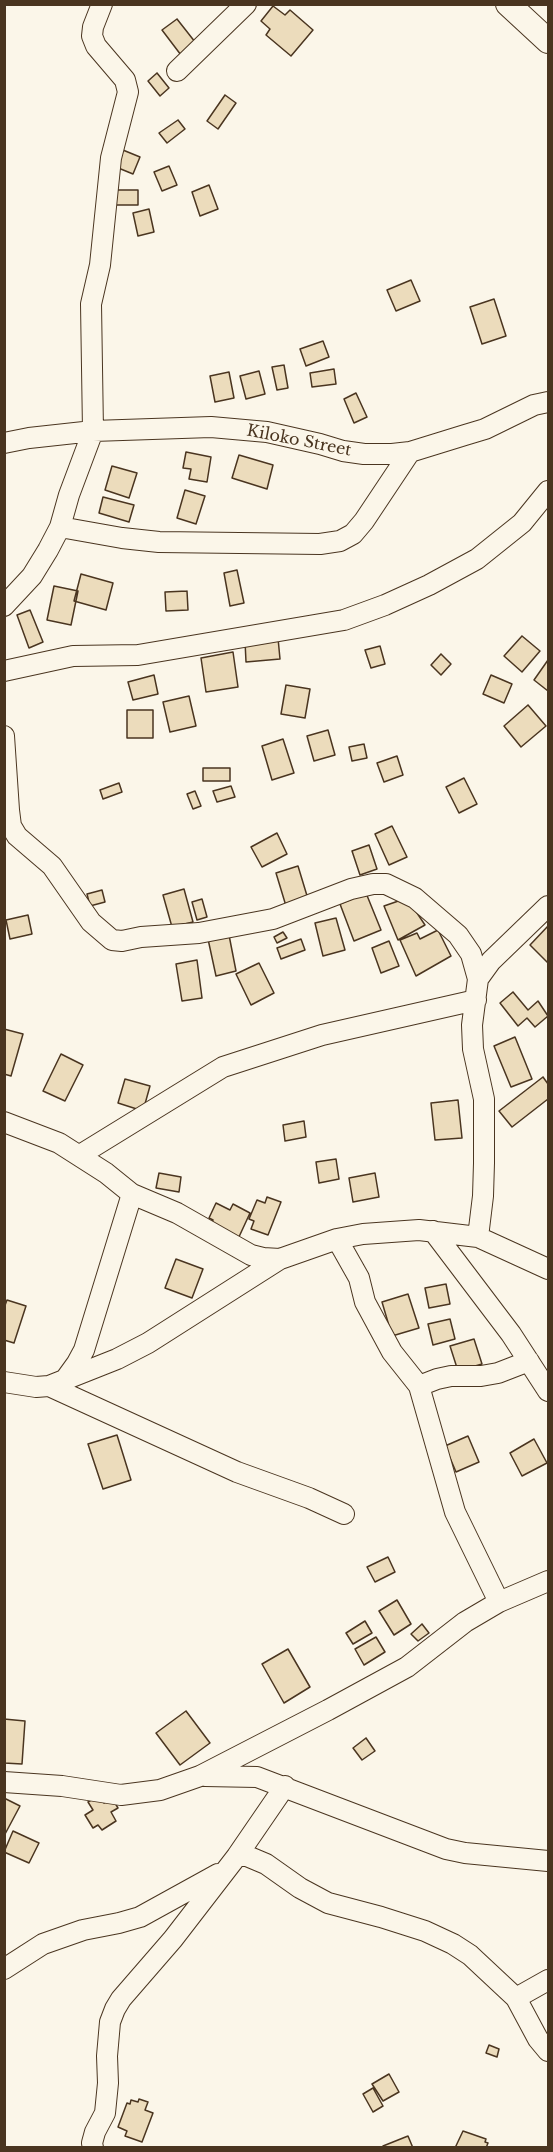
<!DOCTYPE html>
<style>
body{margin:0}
#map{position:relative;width:553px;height:2152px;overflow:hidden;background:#fbf6e9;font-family:"Libre Baskerville",serif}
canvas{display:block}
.frame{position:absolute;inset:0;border:6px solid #4a3520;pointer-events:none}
</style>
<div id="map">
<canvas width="553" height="2152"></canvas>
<div class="frame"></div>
</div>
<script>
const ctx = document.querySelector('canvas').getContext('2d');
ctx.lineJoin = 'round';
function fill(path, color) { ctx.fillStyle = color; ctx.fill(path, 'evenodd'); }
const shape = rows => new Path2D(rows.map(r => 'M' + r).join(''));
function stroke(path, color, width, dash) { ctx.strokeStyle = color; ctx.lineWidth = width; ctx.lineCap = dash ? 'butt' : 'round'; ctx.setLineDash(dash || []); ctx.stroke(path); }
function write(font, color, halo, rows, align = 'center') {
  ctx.font = font + ' "Libre Baskerville",serif'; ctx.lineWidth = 4.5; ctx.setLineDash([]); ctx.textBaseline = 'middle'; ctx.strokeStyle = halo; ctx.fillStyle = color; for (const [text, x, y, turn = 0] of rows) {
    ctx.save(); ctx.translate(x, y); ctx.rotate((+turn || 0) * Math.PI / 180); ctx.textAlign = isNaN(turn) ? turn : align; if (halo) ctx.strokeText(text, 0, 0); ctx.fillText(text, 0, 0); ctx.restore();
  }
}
const building = shape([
 [273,6,285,15,290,10,313,30,291,56,266,35,270,29,261,21,273,6],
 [177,19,199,47,184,59,162,30,177,19],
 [157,73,169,88,160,96,148,81,157,73],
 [225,95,236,103,218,129,207,121,225,95],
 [178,120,185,129,167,143,159,133,178,120],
 [118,148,140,157,133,174,111,165,118,148],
 [169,166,177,185,162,191,154,172,169,166],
 [209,185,218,209,200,216,192,192,209,185],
 [116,190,138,190,138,205,116,205,116,190],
 [149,209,154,232,138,236,133,213,149,209],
 [411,280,420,301,396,311,387,290,411,280],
 [494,299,506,336,482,344,470,307,494,299],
 [323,341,329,357,306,366,300,349,323,341],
 [284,365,288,388,277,390,272,367,284,365],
 [334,369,336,384,312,387,310,373,334,369],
 [259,371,265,394,246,399,240,376,259,371],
 [229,372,234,398,215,402,210,376,229,372],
 [356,393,367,417,354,423,344,399,356,393],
 [186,452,211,457,207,482,189,479,191,469,183,468,186,452],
 [239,455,273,465,267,489,232,478,239,455],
 [112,466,137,473,129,498,105,490,112,466],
 [185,490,205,496,196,524,177,518,185,490],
 [103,497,134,505,129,522,99,513,103,497],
 [237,570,244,603,230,606,224,573,237,570],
 [81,574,113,583,106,610,74,601,81,574],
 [54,586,78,591,71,625,47,620,54,586],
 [187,591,188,610,166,611,165,592,187,591],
 [30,610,43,642,29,648,17,615,30,610],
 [522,636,540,651,522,672,504,656,522,636],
 [278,638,280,659,246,662,245,641,278,638],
 [380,646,385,664,371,668,365,650,380,646],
 [233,652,238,687,206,692,201,658,233,652],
 [441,654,451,664,441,675,431,665,441,654],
 [548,660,548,691,534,680,548,660],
 [154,675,158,694,133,700,128,682,154,675],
 [491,675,512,684,504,703,483,694,491,675],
 [286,685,310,689,305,718,281,714,286,685],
 [189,696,196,726,170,732,163,702,189,696],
 [528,705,546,726,521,747,504,726,528,705],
 [127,710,153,710,153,738,127,738,127,710],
 [328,730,335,755,314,761,307,736,328,730],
 [283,739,294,773,272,780,262,746,283,739],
 [364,744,367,758,352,761,349,747,364,744],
 [397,756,403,775,384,782,377,763,397,756],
 [203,768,230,768,230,781,203,781,203,768],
 [464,778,477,804,459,813,446,787,464,778],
 [119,783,122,792,103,799,100,790,119,783],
 [231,786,235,797,217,802,213,791,231,786],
 [195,791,201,806,193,809,187,794,195,791],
 [392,826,407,857,389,865,375,834,392,826],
 [277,833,287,854,262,867,251,847,277,833],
 [369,845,377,869,360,875,352,851,369,845],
 [298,866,308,899,286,906,276,873,298,866],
 [184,889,193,922,172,927,163,895,184,889],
 [102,890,105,902,90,906,87,894,102,890],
 [366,893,381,930,354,941,340,904,366,893],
 [407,898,425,925,398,940,384,906,407,898],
 [202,899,207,917,197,920,192,902,202,899],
 [28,915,32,934,10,939,6,920,28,915],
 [336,918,345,950,323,956,315,923,336,918],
 [548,926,548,963,530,945,548,926],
 [438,930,451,956,416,976,400,940,417,933,420,939,438,930],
 [283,932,287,938,277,943,274,937,283,932],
 [229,935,236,971,216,976,208,939,229,935],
 [301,939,305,950,281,959,277,948,301,939],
 [389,941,399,966,381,973,372,948,389,941],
 [197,960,202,998,182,1001,176,964,197,960],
 [259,963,274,993,251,1005,236,974,259,963],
 [513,992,528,1010,538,1001,548,1016,535,1027,527,1018,518,1026,500,1003,513,992],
 [4,1029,23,1034,11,1076,4,1074,4,1029],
 [515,1037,532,1079,511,1087,494,1046,515,1037],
 [61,1054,83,1065,65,1101,43,1091,61,1054],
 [543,1077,548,1084,548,1099,512,1127,499,1111,543,1077],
 [125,1079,150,1086,143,1111,118,1103,125,1079],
 [458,1100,462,1138,435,1140,431,1103,458,1100],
 [304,1121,306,1137,285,1141,283,1125,304,1121],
 [336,1159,339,1179,319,1183,316,1162,336,1159],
 [159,1173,181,1177,179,1192,156,1188,159,1173],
 [375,1173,379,1197,353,1202,349,1178,375,1173],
 [267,1197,281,1202,268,1235,251,1229,254,1221,249,1219,257,1200,265,1203,267,1197],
 [216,1203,230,1210,233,1204,250,1213,238,1239,211,1226,213,1220,209,1218,216,1203],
 [176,1259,203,1269,192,1298,165,1288,176,1259],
 [446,1284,450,1304,429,1308,425,1288,446,1284],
 [408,1294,419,1328,392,1336,382,1302,408,1294],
 [7,1300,26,1306,14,1343,4,1340,4,1308,7,1300],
 [450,1319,455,1339,433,1345,428,1324,450,1319],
 [474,1339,482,1364,458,1371,450,1346,474,1339],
 [117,1435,131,1480,103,1489,88,1444,117,1435],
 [468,1436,479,1462,456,1472,445,1446,468,1436],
 [534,1439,547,1463,522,1476,510,1453,534,1439],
 [388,1557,395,1572,375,1582,367,1567,388,1557],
 [397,1600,411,1624,394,1635,379,1611,397,1600],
 [365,1621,372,1633,353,1644,346,1633,365,1621],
 [422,1624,429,1633,418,1641,411,1634,422,1624],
 [376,1637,385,1652,364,1665,355,1649,376,1637],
 [288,1649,310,1687,284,1703,262,1664,288,1649],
 [186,1711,210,1743,180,1765,156,1733,186,1711],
 [4,1719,25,1721,22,1764,4,1763,4,1719],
 [366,1738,375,1751,362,1760,353,1748,366,1738],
 [99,1795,104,1803,112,1798,118,1808,111,1812,116,1821,102,1830,98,1825,93,1828,85,1815,93,1810,88,1802,99,1795],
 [4,1798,20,1806,4,1836,4,1798],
 [13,1831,39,1843,29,1863,4,1852,13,1831],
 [489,2045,499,2049,497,2057,486,2053,489,2045],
 [389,2074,399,2092,383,2101,372,2084,389,2074],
 [373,2088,383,2106,373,2112,363,2094,373,2088],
 [139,2099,148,2102,145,2110,153,2113,142,2142,125,2136,127,2131,118,2127,127,2103,130,2104,131,2100,138,2102,139,2099],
 [463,2131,486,2139,485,2142,488,2143,486,2148,455,2148,463,2131],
 [408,2136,413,2148,384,2148,383,2146,408,2136]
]);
fill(building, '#ecdcbc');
stroke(building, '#4a3520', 1.5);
const minor = shape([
 [177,71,246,4],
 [4,443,29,438,93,431,211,427,267,432,320,444,343,451,364,454,392,454,410,452,465,435,485,429,534,405,548,402],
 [60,527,122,538,159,542,320,544,340,541,353,534,364,521,410,452],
 [4,606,32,576,48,550,60,527,69,495,93,431,91,304,100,265,111,158,128,92,125,80,96,46,92,36,93,27,102,4],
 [4,671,73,656,138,655,344,620,385,605,429,585,477,559,522,523,548,491],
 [4,736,9,810,11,826,17,836,52,866,91,922,112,940,122,941,141,937,199,933,273,919,351,889,373,884,386,884,415,898,458,935,471,954,478,979],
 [4,1122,59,1143,106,1173,132,1194,177,1213,251,1255,263,1258,280,1259],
 [80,1155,223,1067,322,1035,476,1000],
 [433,1231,511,1334,548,1391],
 [478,1237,483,1196,484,1163,484,1099,473,1049,472,1025,478,979,491,961,548,906],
 [337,1239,359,1278,365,1302,392,1352,419,1386,455,1512,499,1602],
 [64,1381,77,1363,84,1350,132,1194],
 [4,1382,36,1387,49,1386,117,1359,148,1343,280,1259,337,1239,363,1234,419,1230,478,1237,548,1269],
 [49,1386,237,1472,309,1498,344,1514],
 [419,1386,437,1379,451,1376,481,1376,498,1373,529,1361],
 [205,1776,257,1777,446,1849,465,1853,548,1861],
 [4,1782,62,1786,121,1795,160,1790,200,1776,328,1710,407,1667,465,1622,499,1602,548,1581],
 [237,1856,247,1856,266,1864,300,1888,328,1903,381,1917,425,1931,453,1944,470,1955,516,1998,538,2039,548,2051],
 [4,1969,43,1944,83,1930,119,1923,140,1917,218,1874],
 [516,1998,548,1980],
 [93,2148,92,2143,95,2132,105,2113,108,2083,107,2056,110,2022,115,2009,121,1999,173,1939,237,1856,285,1786]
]);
const major = shape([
 [508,4,548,41]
]);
stroke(minor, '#4a3520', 22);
stroke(major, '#4a3520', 26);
stroke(minor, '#fbf6e9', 20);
stroke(major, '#fbf6e9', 24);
write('16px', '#4a3520', '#fbf6e9', [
 ["Kiloko Street",299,441,11]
]);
</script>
